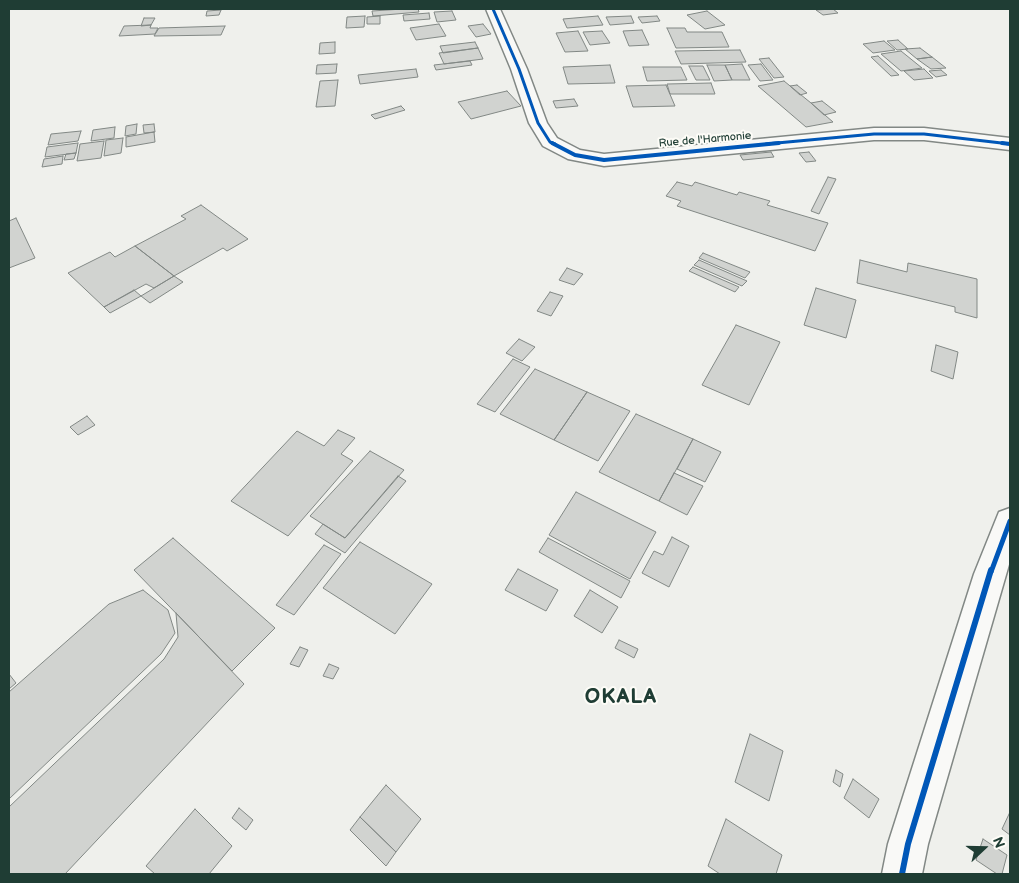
<!DOCTYPE html>
<style>
body{margin:0}
#map{position:relative;width:1019px;height:883px;overflow:hidden;background:#eff0ec;font-family:"Balsamiq Sans",sans-serif}
canvas{display:block}
.frame{position:absolute;inset:0;border:10px solid #1f3d34;pointer-events:none}
.north{position:absolute;left:959px;top:823px;width:50px;height:50px;-webkit-text-stroke:4px #fdfcf7;paint-order:stroke;rotate:69deg;font-size:14px;font-weight:700;line-height:20px;text-align:center;color:#1f3d34}
.north::after{content:'';display:block;margin:auto;width:18px;height:22px;background:#1f3d34;clip-path:polygon(50% 0,100% 100%,50% 72%,0 100%)}
</style>
<div id="map">
<canvas width="1019" height="883"></canvas>
<div class="frame"></div>
<div class="north">N</div>
</div>
<script>
const ctx = document.querySelector('canvas').getContext('2d');
ctx.lineJoin = 'round';
function fill(path, color) { ctx.fillStyle = color; ctx.fill(path, 'evenodd'); }
const shape = rows => new Path2D(rows.map(r => 'M' + r).join(''));
function stroke(path, color, width, dash) { ctx.strokeStyle = color; ctx.lineWidth = width; ctx.lineCap = dash ? 'butt' : 'round'; ctx.setLineDash(dash || []); ctx.stroke(path); }
function write(font, color, halo, rows, align = 'center') {
  ctx.font = font + ' "Balsamiq Sans",sans-serif'; ctx.lineWidth = 4; ctx.setLineDash([]); ctx.textBaseline = 'middle'; ctx.strokeStyle = halo; ctx.fillStyle = color; for (const [text, x, y, turn = 0] of rows) {
    ctx.save(); ctx.translate(x, y); ctx.rotate((+turn || 0) * Math.PI / 180); ctx.textAlign = isNaN(turn) ? turn : align; if (halo) ctx.strokeText(text, 0, 0); ctx.fillText(text, 0, 0); ctx.restore();
  }
}
const building = shape([
 [403,9,418,9,419,12,373,16,372,11,403,9],
 [833,9,838,13,823,15,816,10,833,9],
 [221,10,219,15,206,16,207,11,221,10],
 [452,11,456,20,437,22,434,12,452,11],
 [707,11,725,25,705,29,687,15,707,11],
 [429,13,430,19,404,21,403,15,429,13],
 [365,16,364,27,346,28,347,17,365,16],
 [380,16,380,24,367,24,367,17,380,16],
 [598,16,603,25,567,28,563,19,598,16],
 [631,16,634,23,610,25,606,17,631,16],
 [657,16,660,21,642,23,638,17,657,16],
 [144,18,155,18,151,25,141,26,144,18],
 [439,24,446,36,416,40,410,28,439,24],
 [483,24,491,34,476,37,468,26,483,24],
 [151,25,150,28,158,28,155,34,119,36,124,26,151,25],
 [225,26,221,35,154,36,159,28,225,26],
 [667,28,685,28,687,32,722,32,729,47,676,48,667,28],
 [642,30,649,45,629,46,623,31,642,30],
 [578,31,588,51,565,52,556,33,578,31],
 [602,31,610,43,590,45,583,32,602,31],
 [898,40,908,49,897,50,887,41,898,40],
 [884,41,895,50,873,53,863,44,884,41],
 [335,42,335,53,319,54,320,43,335,42],
 [475,42,478,48,443,53,440,46,475,42],
 [478,48,483,59,444,64,439,53,478,48],
 [920,48,932,57,917,59,905,49,920,48],
 [740,50,746,62,681,64,675,51,740,50],
 [901,51,922,68,901,71,881,54,901,51],
 [878,56,899,75,891,76,871,57,878,56],
 [932,57,946,68,931,69,917,59,932,57],
 [769,58,784,77,774,78,759,59,769,58],
 [470,61,472,65,436,70,434,65,470,61],
 [337,64,336,73,316,74,317,65,337,64],
 [742,64,750,80,732,80,725,65,742,64],
 [761,64,773,80,760,81,748,65,761,64],
 [610,65,615,83,568,84,563,67,610,65],
 [707,65,725,65,732,80,714,81,707,65],
 [689,66,703,66,710,80,696,80,689,66],
 [643,67,681,67,687,80,647,81,643,67],
 [416,69,418,77,360,84,358,75,416,69],
 [924,69,933,78,914,80,904,71,924,69],
 [941,70,947,75,936,77,929,71,941,70],
 [338,80,335,106,316,107,320,81,338,80],
 [784,81,811,103,833,122,806,127,758,86,784,81],
 [711,83,715,94,670,94,667,84,711,83],
 [666,85,675,106,633,107,626,86,666,85],
 [797,85,807,93,800,95,790,86,797,85],
 [507,91,521,106,471,119,458,102,507,91],
 [574,99,578,106,556,108,553,101,574,99],
 [822,101,836,112,824,115,811,103,822,101],
 [401,106,405,110,375,119,371,115,401,106],
 [137,124,136,134,125,136,126,126,137,124],
 [154,124,155,132,144,133,143,125,154,124],
 [115,127,114,138,91,141,93,130,115,127],
 [81,131,78,141,48,145,51,134,81,131],
 [154,132,155,142,126,147,126,137,154,132],
 [123,138,121,153,104,156,106,140,123,138],
 [104,141,101,158,77,161,80,144,104,141],
 [78,143,76,153,45,157,47,147,78,143],
 [771,152,774,157,743,160,740,155,771,152],
 [809,152,816,161,806,162,799,153,809,152],
 [76,153,74,159,64,160,66,154,76,153],
 [63,156,62,164,42,167,44,159,63,156],
 [828,177,836,179,819,214,811,211,828,177],
 [677,182,692,186,695,182,737,195,739,192,770,201,767,205,828,223,815,251,677,206,681,201,666,196,677,182],
 [201,205,248,239,227,251,223,248,174,276,135,246,186,219,181,216,201,205],
 [16,218,35,258,9,268,9,221,16,218],
 [135,246,174,276,154,288,146,284,104,307,68,273,110,252,115,257,135,246],
 [703,253,750,272,745,278,699,258,703,253],
 [699,260,747,281,742,286,694,265,699,260],
 [860,260,907,272,908,263,977,279,977,318,955,312,955,307,857,283,860,260],
 [693,267,739,287,735,292,689,271,693,267],
 [567,268,583,274,574,285,559,280,567,268],
 [174,276,183,282,150,303,141,296,174,276],
 [816,288,856,300,846,338,804,325,816,288],
 [134,290,141,296,110,313,104,307,134,290],
 [550,292,563,296,551,316,537,311,550,292],
 [736,325,780,342,749,405,702,385,736,325],
 [519,339,535,347,522,361,506,353,519,339],
 [936,345,958,352,953,379,931,371,936,345],
 [513,359,530,367,495,412,477,404,513,359],
 [535,369,587,392,554,440,500,414,535,369],
 [587,392,630,411,598,461,554,440,587,392],
 [636,414,693,439,659,501,599,472,636,414],
 [87,416,95,425,78,435,70,427,87,416],
 [338,430,355,438,341,454,353,461,288,536,231,501,297,431,324,446,338,430],
 [693,439,721,452,705,482,677,469,693,439],
 [370,451,404,470,345,538,310,516,370,451],
 [674,473,703,486,687,515,659,501,674,473],
 [398,476,406,481,345,553,315,534,323,524,345,538,398,476],
 [576,492,656,532,630,579,549,535,576,492],
 [672,537,689,546,669,587,642,573,654,551,663,555,672,537],
 [173,538,275,628,232,671,134,570,173,538],
 [548,538,630,581,621,598,539,552,548,538],
 [360,542,432,584,395,634,323,588,360,542],
 [324,545,341,554,294,615,276,605,324,545],
 [518,569,558,590,546,611,505,590,518,569],
 [143,590,168,610,175,633,161,654,9,799,9,692,109,604,143,590],
 [590,590,618,607,602,633,574,616,590,590],
 [176,613,244,684,65,874,9,874,9,807,164,659,178,637,176,613],
 [619,640,638,649,634,658,615,648,619,640],
 [300,647,308,650,299,667,290,664,300,647],
 [329,664,339,668,333,679,323,676,329,664],
 [9,674,16,683,9,689,9,674],
 [750,734,783,751,769,801,735,782,750,734],
 [836,770,843,774,840,787,833,782,836,770],
 [853,779,879,799,869,818,844,798,853,779],
 [386,785,421,819,396,852,360,817,386,785],
 [239,808,253,820,246,830,232,818,239,808],
 [195,809,232,846,209,874,155,874,146,866,195,809],
 [1010,812,1010,835,1002,829,1010,812],
 [360,817,396,852,386,866,350,830,360,817],
 [726,819,782,855,776,874,720,874,708,866,726,819],
 [983,839,1007,855,1002,874,997,874,976,860,983,839]
]);
fill(building, '#d1d3d0');
stroke(building, '#828885', 1);
const minor = shape([
 [486,9,500,9,527,69,547,123,557,138,580,150,604,154,874,128,924,128,1010,138,1010,150,924,140,874,140,604,166,568,159,543,146,529,123,511,69,486,9],
 [1010,508,1010,561,928,844,922,874,882,874,888,844,974,574,999,512,1010,508]
]);
stroke(minor, '#828885', 3);
fill(minor, '#f9f9f7');
stroke(shape([
 [493,9,519,69,538,123,550,142,555,144],
 [766,144,874,134,924,134,1010,144]
]), '#0057b8', 3);
stroke(shape([
 [552,143,575,155,604,160,779,143],
 [1002,143,1010,144]
]), '#0057b8', 4);
stroke(shape([
 [991,572,1010,521]
]), '#0057b8', 5);
stroke(shape([
 [902,874,908,844,991,570]
]), '#0057b8', 6);
write('11px', '#1f3d34', '#fdfcf7', [
 ["Rue de l'Harmonie",705,140,-5]
]);
ctx.letterSpacing = '1px';
write('bold 21px', '#1f3d34', '#fdfcf7', [
 ["OKALA",621,698]
]);
ctx.letterSpacing = '0px';
</script>
